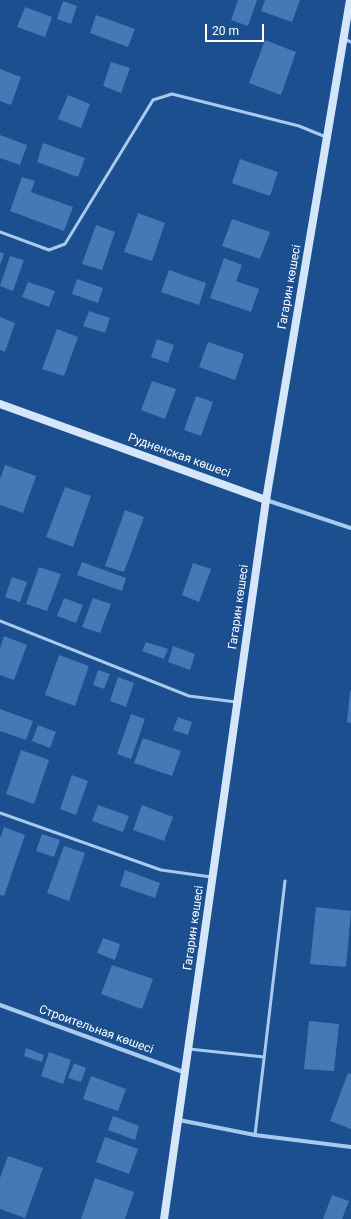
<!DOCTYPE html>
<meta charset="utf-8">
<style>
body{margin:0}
#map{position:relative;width:351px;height:1219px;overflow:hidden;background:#1b4f8f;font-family:Roboto,sans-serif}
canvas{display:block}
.scale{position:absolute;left:205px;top:24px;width:59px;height:18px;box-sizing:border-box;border:2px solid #fff;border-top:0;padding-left:5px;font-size:12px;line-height:14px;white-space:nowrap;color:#fff;-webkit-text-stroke:3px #1b4f8f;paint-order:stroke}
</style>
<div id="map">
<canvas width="351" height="1219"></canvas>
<div class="scale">20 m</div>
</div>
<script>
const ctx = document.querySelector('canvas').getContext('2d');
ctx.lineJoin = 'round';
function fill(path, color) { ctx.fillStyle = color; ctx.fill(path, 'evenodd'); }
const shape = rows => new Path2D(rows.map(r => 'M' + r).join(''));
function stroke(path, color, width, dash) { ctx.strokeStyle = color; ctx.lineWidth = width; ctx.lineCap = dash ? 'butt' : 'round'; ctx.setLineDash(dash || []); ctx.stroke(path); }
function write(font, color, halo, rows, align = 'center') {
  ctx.font = font + ' Roboto,sans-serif'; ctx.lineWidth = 4; ctx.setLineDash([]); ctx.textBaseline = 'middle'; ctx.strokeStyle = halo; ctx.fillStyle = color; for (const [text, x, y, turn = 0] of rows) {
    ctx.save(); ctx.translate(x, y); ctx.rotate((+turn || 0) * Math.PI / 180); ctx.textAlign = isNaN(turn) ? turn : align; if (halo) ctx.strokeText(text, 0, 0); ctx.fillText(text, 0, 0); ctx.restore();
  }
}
fill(shape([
 [238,0,257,0,248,26,231,20],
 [265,0,300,0,292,22,261,11],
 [63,1,77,6,71,24,57,19],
 [25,7,52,17,45,37,17,27],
 [96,15,135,29,128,47,90,33],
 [265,40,296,52,281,95,249,83],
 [111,62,130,68,121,93,103,86],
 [0,69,21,77,11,105,0,101],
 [68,95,90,104,81,128,58,119],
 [0,135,27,145,20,165,0,158],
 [43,143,85,158,78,177,37,162],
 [240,159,278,172,270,196,232,183],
 [22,177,35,181,31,192,73,207,64,231,10,211],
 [138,213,165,223,152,261,124,252],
 [232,219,270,232,260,259,222,246],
 [96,225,115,232,102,270,82,264],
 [0,252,4,254,0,265],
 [10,256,24,260,13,291,0,286],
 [224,258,242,265,236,281,259,289,251,312,210,298],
 [169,270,206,283,199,305,161,292],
 [77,279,103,288,98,303,72,294],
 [28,282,55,291,49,307,22,297],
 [89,311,110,318,105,333,83,326],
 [0,317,15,323,5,352,0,350],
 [57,329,78,337,64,376,42,369],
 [157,339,174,345,168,363,151,357],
 [208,342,244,354,235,380,199,367],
 [152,381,176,389,165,419,141,410],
 [196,396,213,402,201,436,184,430],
 [5,465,36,476,23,513,0,505,0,479],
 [65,487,91,496,73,547,46,537],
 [125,510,144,517,124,572,105,566],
 [82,562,126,578,122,591,77,575],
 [193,563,211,569,199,602,182,595],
 [39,567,61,574,47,611,26,604],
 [12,577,27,582,20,602,5,597],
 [64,598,83,605,76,623,57,616],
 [93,598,111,604,100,633,82,627],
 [4,636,27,645,14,680,0,675,0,648],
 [146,642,168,649,164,659,142,651],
 [173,646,195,654,190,670,168,662],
 [59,655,89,666,75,706,45,695],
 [98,670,110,674,104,689,93,685],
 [118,677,134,683,126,707,110,701],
 [350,691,351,691,351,723,347,722],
 [0,709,33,721,26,740,0,731],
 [131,714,145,719,131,759,117,754],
 [178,717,192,722,188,735,173,730],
 [38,725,56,732,50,748,32,741],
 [143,738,181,751,172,776,134,763],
 [21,750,49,760,34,804,6,794],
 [72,775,88,781,76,815,60,809],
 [98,805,129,816,123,832,92,821],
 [142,805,173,817,164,841,133,830],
 [4,827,25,835,4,896,0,895,0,838],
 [42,834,60,840,54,857,36,851],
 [64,846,85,853,69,901,47,893],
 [125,870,160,883,155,898,120,886],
 [316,907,351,911,346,967,310,964],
 [103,938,120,944,115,960,97,953],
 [112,965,153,979,142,1009,101,994],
 [309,1021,339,1024,334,1071,304,1069],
 [26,1048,44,1055,42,1062,24,1056],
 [49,1052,71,1060,63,1084,41,1076],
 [74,1063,86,1068,81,1082,68,1078],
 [348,1073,351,1074,351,1129,330,1121],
 [91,1076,126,1089,118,1111,83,1099],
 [113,1116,139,1126,135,1140,108,1130],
 [105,1137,138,1149,129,1174,96,1162],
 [8,1156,43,1168,25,1218,0,1209,0,1178],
 [95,1178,134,1192,125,1219,81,1219],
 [332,1195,349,1201,342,1219,323,1219]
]), '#4478b7');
stroke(shape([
 [344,39,351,42],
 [0,232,49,250,65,244,153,100,172,94,299,126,326,137],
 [0,621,189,696,236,702],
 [0,813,161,870,211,877],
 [189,1049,264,1057],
 [255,1135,285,881]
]), '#a9c9ee', 3);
stroke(shape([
 [266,500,351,528],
 [0,1005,186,1073],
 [179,1120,255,1135,351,1147]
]), '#a9c9ee', 4);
stroke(shape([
 [0,404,266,500],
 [164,1219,266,500,350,0]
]), '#d6e6fa', 8);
write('12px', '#fff', '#1b4f8f', [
 ["Гагарин көшесі",290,287,-80],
 ["Рудненская көшесі",179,456,20],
 ["Гагарин көшесі",239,607,-82],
 ["Гагарин көшесі",194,928,-82],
 ["Строительная көшесі",96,1030,20]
]);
</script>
